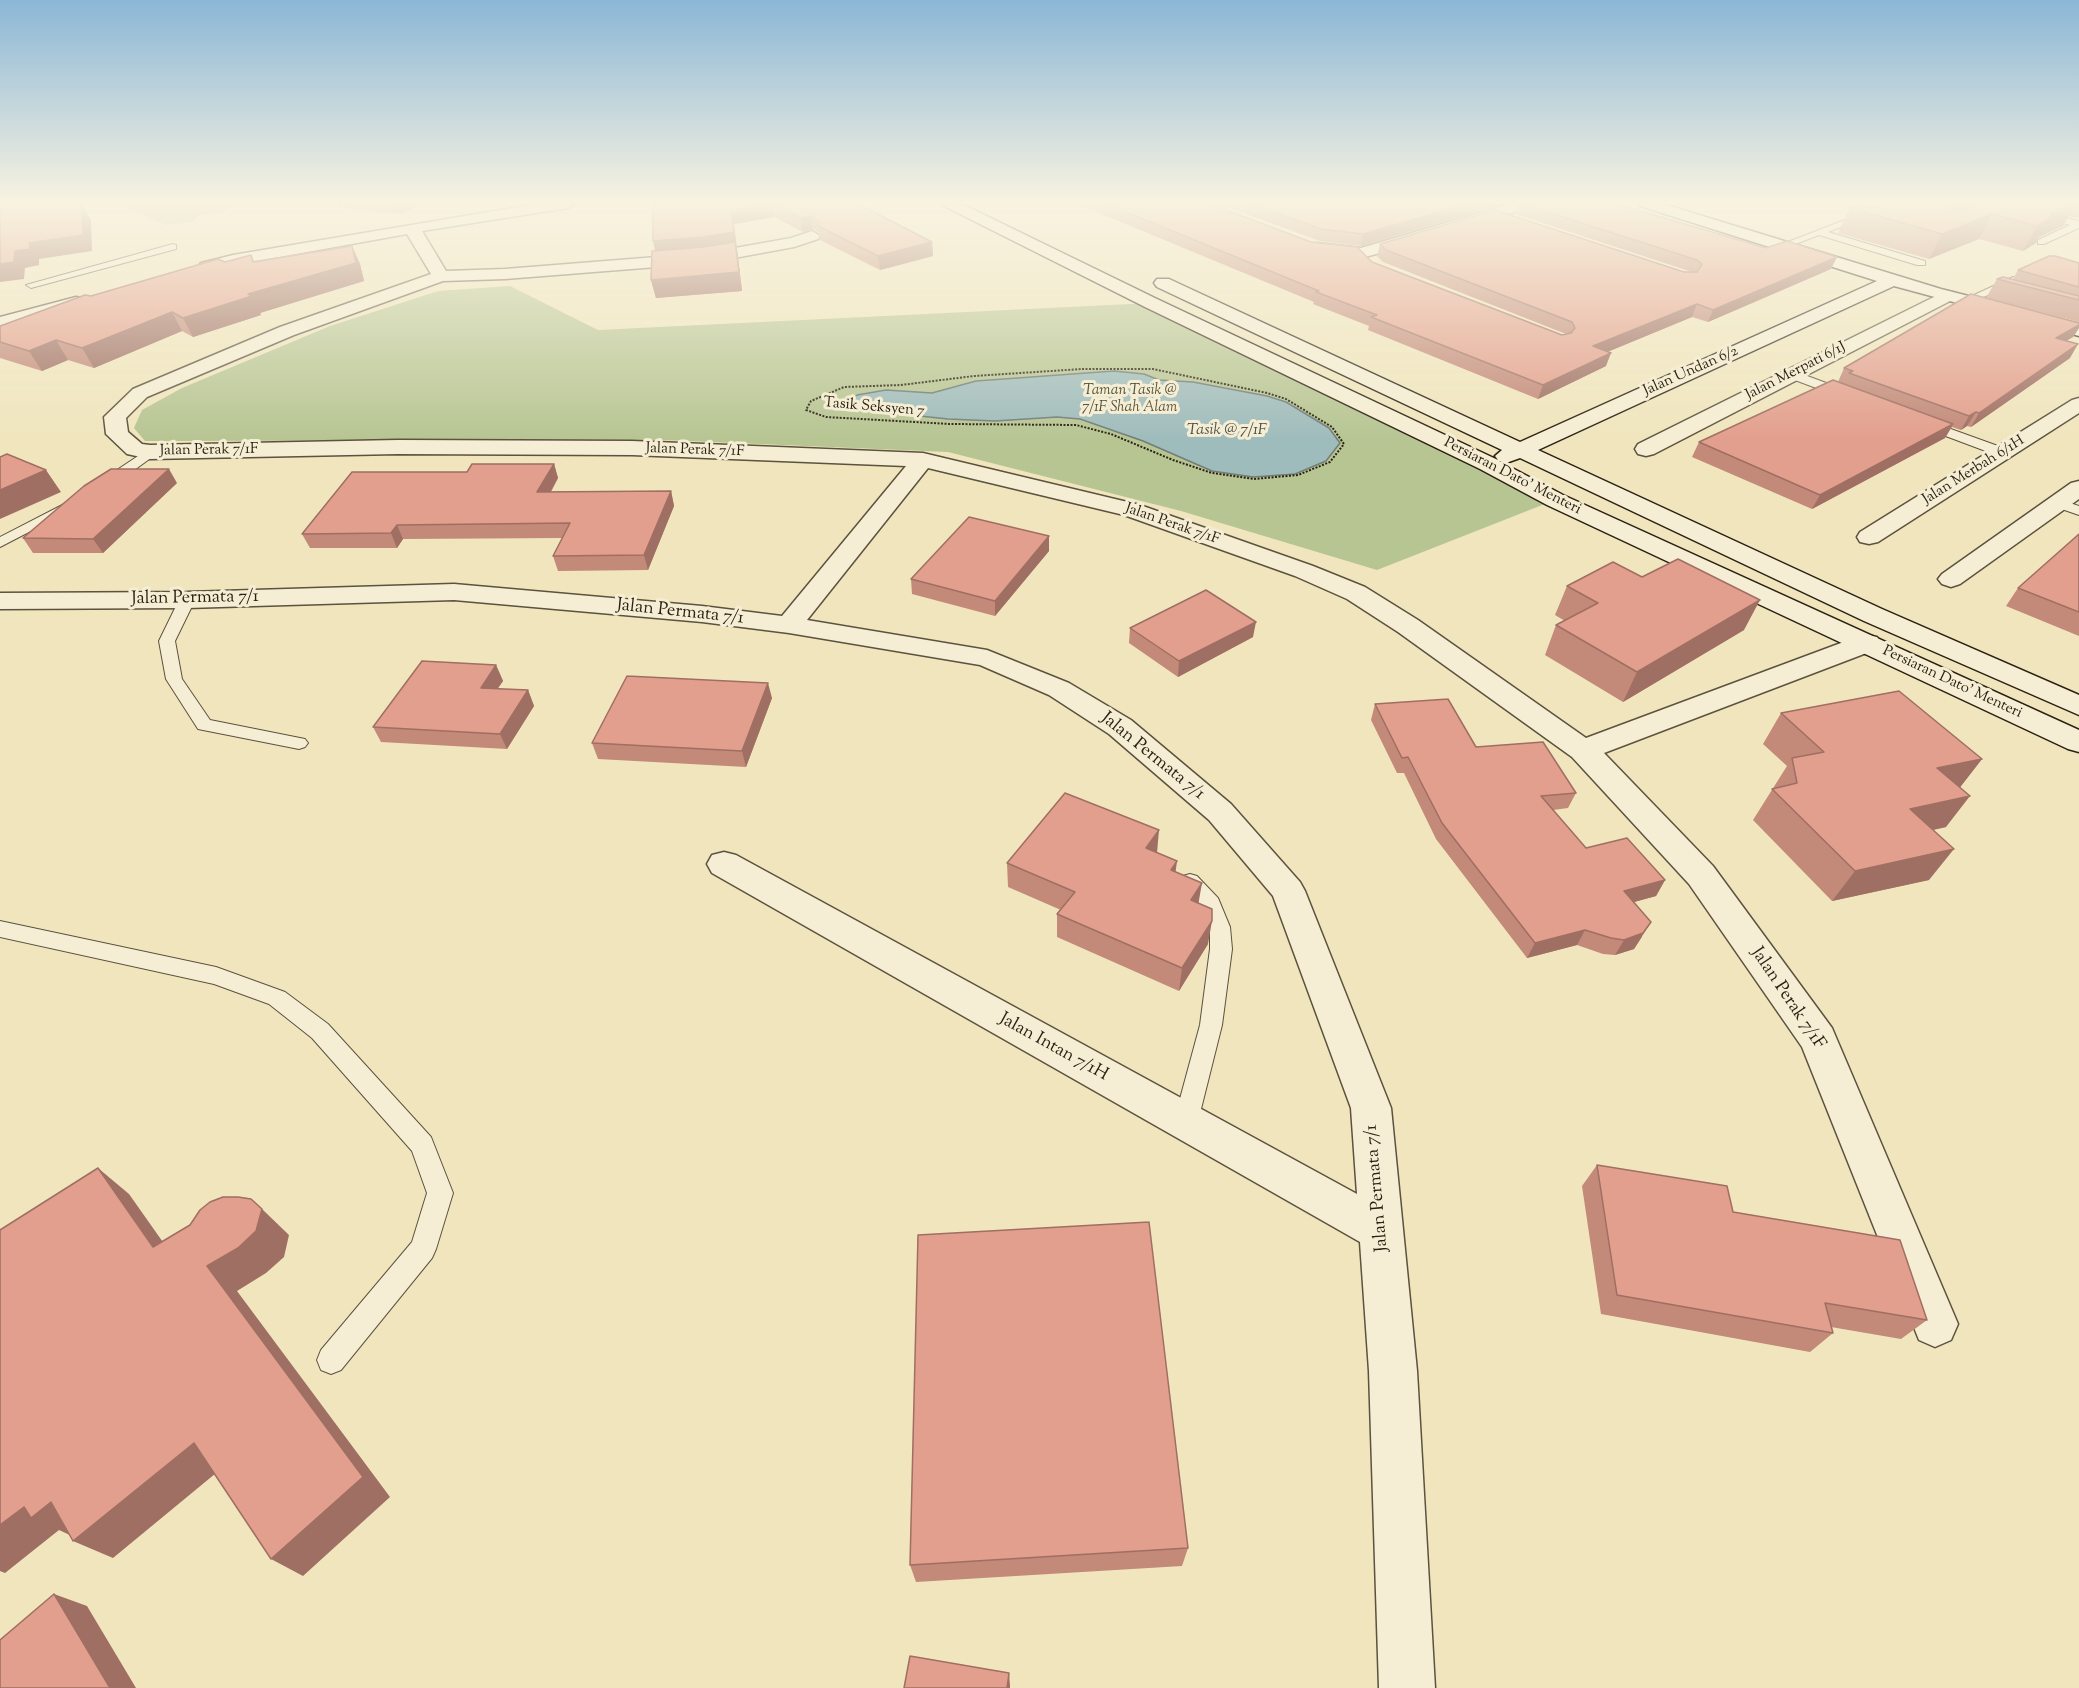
<!DOCTYPE html>
<style>
body{margin:0}
canvas{display:block;background:#f0e5bd}
</style>
<canvas width="2079" height="1688"></canvas>
<script>
const ctx = document.querySelector('canvas').getContext('2d');
ctx.lineJoin = 'round';
function fill(path, color) { ctx.fillStyle = color; ctx.fill(path, 'evenodd'); }
const shape = rows => new Path2D(rows.map(r => 'M' + r).join(''));
function stroke(path, color, width, dash) { ctx.strokeStyle = color; ctx.lineWidth = width; ctx.lineCap = dash ? 'butt' : 'round'; ctx.setLineDash(dash || []); ctx.stroke(path); }
function write(font, color, halo, rows, align = 'center') {
  ctx.font = font + ' "Sorts Mill Goudy",serif'; ctx.lineWidth = 6; ctx.setLineDash([]); ctx.textBaseline = 'middle'; ctx.strokeStyle = halo; ctx.fillStyle = color; for (const [text, x, y, turn = 0] of rows) {
    ctx.save(); ctx.translate(x, y); ctx.rotate((+turn || 0) * Math.PI / 180); ctx.textAlign = isNaN(turn) ? turn : align; if (halo) ctx.strokeText(text, 0, 0); ctx.fillText(text, 0, 0); ctx.restore();
  }
}
fill(shape([
 [117,203,239,203,222,212,199,215,192,222,166,225],
 [510,286,598,330,1151,303,1555,500,1377,570,1181,511,948,452,663,440,145,441,134,428,142,410,182,388,330,326,438,291]
]), '#b7c593');
const water = shape([
 [1114,371,1144,374,1159,380,1193,382,1267,396,1286,402,1329,428,1340,443,1326,461,1295,474,1253,477,1212,471,1143,441,1080,419,1057,417,995,421,948,419,873,411,861,408,853,402,853,398,857,395,886,390,932,393,976,381,1114,371]
]);
fill(water, '#9fbcbc');
stroke(water, '#717e78', 1.5);
const lane = shape([
 [342,203,354,203,344,208,339,205,342,203],
 [1889,203,1901,203,1828,232,1925,261,1925,265,1917,265,1819,235,1785,248,1780,245,1889,203],
 [1991,203,2004,203,2079,221,2079,228,2044,244,2038,244,2038,240,2070,225,1992,205,1991,203],
 [173,244,176,245,176,249,31,288,26,285,173,244],
 [2013,277,2017,278,2017,282,1970,303,1966,304,1961,301,2013,277],
 [1791,370,1848,391,1850,394,1844,398,1840,397,1787,377,1787,371,1791,370],
 [1923,419,2009,450,2011,453,2004,457,1999,456,1919,426,1917,423,1923,419],
 [150,448,157,452,155,455,112,486,102,486,100,483,102,480,150,448],
 [2058,499,2079,506,2079,515,2053,506,2051,503,2058,499],
 [72,500,79,504,77,507,0,547,0,537,72,500],
 [187,595,195,600,175,641,182,679,210,720,305,739,308,743,305,747,299,749,198,729,166,679,159,641,179,600,187,595],
 [1190,874,1197,876,1218,898,1230,927,1232,949,1222,1025,1198,1121,1194,1129,1186,1132,1178,1129,1174,1121,1200,1025,1210,949,1210,927,1202,907,1180,881,1183,876,1190,874],
 [0,921,216,967,285,992,328,1024,431,1137,453,1193,436,1249,432,1258,341,1370,331,1374,321,1370,317,1360,321,1350,412,1242,427,1193,412,1151,312,1038,269,1004,214,984,0,937,0,921]
]);
const street = shape([
 [542,203,576,203,568,208,422,231,446,271,505,269,707,253,791,238,812,231,820,236,818,239,794,247,707,263,505,279,443,281,294,335,147,397,126,418,128,432,142,444,150,445,398,440,632,441,923,453,1140,505,1313,566,1365,587,1418,620,1586,738,1857,637,1867,635,1877,637,1881,643,1877,649,1604,753,1713,866,1832,1028,1958,1324,1951,1340,1935,1347,1919,1340,1802,1047,1689,884,1572,757,1398,632,1347,599,1295,576,1124,515,928,468,807,620,987,650,1069,683,1131,720,1231,804,1300,882,1305,891,1391,1108,1417,1371,1435,1688,1379,1688,1369,1371,1360,1242,712,873,707,864,712,855,724,852,736,855,1357,1194,1351,1108,1273,896,1209,820,1109,734,1049,695,980,665,789,633,702,622,454,600,187,608,0,609,0,593,187,592,454,584,702,606,782,616,906,466,632,455,398,454,150,459,127,454,106,434,104,417,133,389,280,327,431,274,407,234,235,265,207,272,201,271,198,267,201,263,233,255,542,203],
 [1514,203,1536,203,1533,206,1407,246,1361,258,1317,253,1309,248,1317,243,1361,248,1514,203],
 [1946,291,1952,292,1955,296,1952,300,1654,454,1646,456,1638,454,1635,449,1638,444,1946,291],
 [76,297,82,298,85,302,82,306,0,329,0,317,76,297],
 [2079,398,2079,413,1878,542,1869,544,1860,542,1857,537,1860,532,2072,400,2079,398],
 [2079,481,2079,499,1960,584,1951,587,1942,584,1938,579,1942,574,2071,483,2079,481]
]);
const secondary = shape([
 [941,203,960,203,1157,299,1498,460,1495,456,1502,450,1157,287,1154,283,1157,279,1169,279,1520,442,1877,281,1640,206,1638,203,1660,203,1941,289,2079,324,2079,336,1894,286,1538,450,1882,609,2079,695,2079,715,1864,621,1520,458,1506,463,1499,461,1563,495,2079,730,2079,752,2068,749,1547,505,1480,469,1145,307,944,206,941,203]
]);
stroke(lane, '#5c523e', 2);
stroke(street, '#5c523e', 3);
stroke(secondary, '#2b2113', 3);
stroke(shape([
 [1082,369,1153,369,1267,393,1286,399,1332,427,1344,444,1330,462,1298,475,1254,479,1212,473,1173,460,1111,434,1076,425,950,424,826,417,806,410,811,401,844,387,901,385,974,376,1082,369]
]), '#2b2113', 2, [2, 1.5]);
fill(lane, '#f5eed4');
fill(street, '#f5eed4');
fill(secondary, '#f5eed4');
fill(shape([
 [346,203,422,203,401,214,349,209],
 [653,203,856,203,932,242,933,256,880,270,820,240,819,233,813,229,803,232,774,217,734,224,742,291,656,298,651,280,655,251],
 [1075,203,1209,203,1311,242,1372,262,1562,335,1566,334,1383,262,1377,256,1380,244,1692,272,1515,214,1518,203,1831,269,1708,322,1692,317,1607,352,1606,366,1538,399,1368,330,1369,326,1313,304,1314,302],
 [1216,203,1508,203,1361,246,1320,241],
 [1884,203,2079,203,2079,217,2077,218,2069,216,2063,226,2039,237,2036,243,2023,251,1979,239,1929,259,1838,233,1850,208,1872,208],
 [352,246,360,264,364,281,260,313,261,315,193,337,182,331,94,368,68,360,42,371,0,358,0,326,91,296,251,255,254,261],
 [2079,263,2079,322,1986,298,1997,279,2013,279,2018,270],
 [2079,323,2079,328,2073,337,2066,341,2070,358,1971,427,1967,426,1961,430,1952,427,1945,438,1812,509,1692,457,1699,442,1843,384,1838,382,1844,368],
 [554,464,558,478,551,492,671,491,674,506,648,570,558,571,553,556,562,538,403,539,397,548,310,548,302,534,467,472],
 [177,483,103,553,33,553,23,538],
 [2079,534,2079,636,2006,606,2018,588],
 [1049,536,1049,551,995,616,912,594,911,579],
 [1567,586,1744,630,1623,702,1545,655,1556,625,1565,621,1555,615],
 [1130,628,1253,637,1178,677,1129,643],
 [496,665,503,681,497,689,528,690,534,706,507,749,381,742,373,727],
 [772,698,746,767,598,759,592,743],
 [1375,704,1476,747,1576,793,1568,808,1553,810,1586,848,1665,880,1656,896,1634,902,1642,937,1634,949,1615,955,1603,954,1577,945,1527,958,1436,839,1404,773,1397,773,1371,720],
 [1781,713,1982,759,1960,787,1946,827,1933,830,1929,880,1832,901,1753,820,1787,766,1763,744],
 [1157,853,1176,872,1199,904,1208,944,1179,991,1057,937,1057,914,1061,910,1008,887,1007,863],
 [1597,1165,1733,1212,1927,1320,1901,1339,1831,1327,1833,1333,1810,1352,1601,1314,1582,1186],
 [1188,1548,1182,1566,916,1582,910,1565]
]), '#c38979');
fill(shape([
 [397,203,422,203,401,214],
 [1471,203,1508,203,1361,246,1363,234],
 [1956,203,1973,203,1965,217,1938,232,1953,204],
 [2075,203,2077,203,2063,226,2039,237,2036,243,2023,251,2037,226,2051,213],
 [82,204,91,220,92,251,39,259,39,265,25,268,24,279,0,282,0,264,15,251,29,243],
 [772,204,774,217,734,224,742,291,656,298,651,280,656,255,653,241,731,211],
 [1992,214,1979,239,1929,259,1942,234],
 [811,216,813,229,803,232,801,218],
 [932,242,933,256,880,270,878,256],
 [352,246,360,264,364,281,260,313,261,315,193,337,183,318,248,294],
 [1837,257,1831,269,1708,322,1713,310],
 [1697,304,1692,317,1588,360,1593,346],
 [172,312,182,331,94,368,82,348],
 [2079,325,2079,328,2073,337,2048,351,2056,338],
 [56,340,68,360,42,371,29,351],
 [2078,344,2070,358,1971,427,1979,413],
 [1611,353,1606,366,1538,399,1543,385],
 [1976,412,1967,426,1961,430,1969,416],
 [1953,424,1945,438,1812,509,1820,495],
 [554,464,558,478,542,507,537,492],
 [169,469,177,483,103,553,93,539],
 [46,470,61,492,0,519,0,490],
 [671,491,674,506,648,570,644,555],
 [397,525,403,539,397,548,391,533],
 [1049,536,1049,551,995,616,995,601],
 [1760,600,1744,630,1623,702,1637,672],
 [1256,622,1253,637,1178,677,1179,661],
 [496,665,503,681,488,703,481,688],
 [768,683,772,698,746,767,742,751],
 [528,690,534,706,507,749,500,734],
 [1982,759,1958,790,1937,768],
 [1970,796,1946,827,1887,840,1910,809],
 [1159,830,1157,853,1146,848],
 [1954,849,1929,880,1832,901,1855,871],
 [1177,861,1174,884,1171,870],
 [1665,880,1656,896,1616,907,1624,891],
 [1202,883,1198,906,1191,900],
 [1212,921,1208,944,1179,991,1182,968],
 [1651,922,1634,949,1615,955,1624,940],
 [1585,930,1577,945,1527,958,1535,943],
 [98,1168,129,1194,184,1272,153,1247],
 [262,1209,289,1235,284,1257,266,1273,237,1291,390,1497,303,1576,271,1559,207,1266],
 [194,1443,227,1464,113,1558,73,1541],
 [51,1502,72,1536,59,1530,5,1573,0,1571,0,1525,24,1507],
 [54,1594,87,1606,136,1688,110,1688],
 [1009,1673,1010,1686,1010,1688,1007,1688]
]), '#9f6f63');
const building = shape([
 [0,203,79,203,82,204,83,235,29,243,30,249,15,251,14,262,0,264,0,203],
 [653,203,856,203,932,242,878,256,818,226,820,222,811,216,801,218,772,204,731,211,734,232,704,237,653,241,653,203],
 [1104,203,1208,203,1311,242,1357,247,1372,262,1562,335,1571,333,1575,328,1572,322,1386,250,1380,244,1495,210,1684,272,1697,272,1702,264,1697,260,1519,203,1614,203,1766,248,1787,241,1837,257,1713,310,1697,304,1593,346,1611,353,1543,385,1371,317,1377,315,1316,292,1319,291,1104,203],
 [1249,203,1471,203,1363,234,1321,229,1249,203],
 [1884,203,1956,203,1953,204,1951,208,1957,212,1979,203,2075,203,2051,213,2050,218,2037,226,1992,214,1942,234,1850,208,1861,204,1872,208,1884,203],
 [735,242,739,272,651,280,652,251,704,247,735,242],
 [352,246,356,263,248,294,252,296,183,318,172,312,82,348,56,340,29,351,0,342,0,326,85,295,91,296,218,259,225,262,251,255,253,262,352,246],
 [2049,256,2055,256,2079,263,2079,287,2018,270,2049,256],
 [2003,277,2079,296,2079,300,1997,279,2003,277],
 [1971,294,2079,323,2079,325,2056,338,2078,344,1979,413,1976,412,1969,416,1849,373,1853,371,1844,368,1971,294],
 [1833,380,1953,424,1820,495,1699,442,1833,380],
 [7,454,46,470,0,490,0,457,7,454],
 [472,464,554,464,537,492,671,491,644,555,553,556,570,523,397,525,391,533,302,534,352,472,467,472,472,464],
 [111,469,169,469,93,539,23,538,84,486,111,469],
 [969,517,1049,536,995,601,911,579,969,517],
 [2079,534,2079,612,2018,588,2079,534],
 [1678,559,1760,600,1637,672,1556,625,1598,603,1567,586,1613,562,1642,577,1678,559],
 [1206,590,1256,622,1179,661,1130,628,1206,590],
 [422,661,496,665,481,688,528,690,500,734,373,727,422,661],
 [627,676,768,683,742,751,592,743,627,676],
 [1899,691,1982,759,1937,768,1970,796,1910,809,1954,849,1855,871,1772,789,1797,783,1792,758,1824,752,1781,713,1899,691],
 [1448,699,1476,747,1543,742,1576,793,1541,796,1586,848,1627,838,1665,880,1624,891,1651,922,1643,933,1624,940,1611,938,1585,930,1535,943,1442,823,1408,757,1402,758,1375,704,1448,699],
 [1065,793,1159,830,1146,848,1177,861,1171,870,1202,883,1191,900,1212,909,1212,921,1182,968,1057,914,1075,892,1007,863,1065,793],
 [1597,1165,1727,1186,1733,1212,1900,1240,1927,1320,1825,1303,1833,1333,1617,1295,1597,1165],
 [98,1168,153,1247,190,1225,200,1210,210,1202,223,1197,238,1197,251,1199,262,1209,256,1231,238,1248,207,1266,363,1477,271,1559,194,1443,73,1541,51,1502,31,1518,24,1507,0,1525,0,1230,98,1168],
 [1149,1222,1188,1548,910,1565,918,1235,1149,1222],
 [54,1594,110,1688,0,1688,0,1640,54,1594],
 [910,1656,1009,1673,1007,1688,904,1688,910,1656]
]);
fill(building, '#e39f8d');
stroke(building, '#9f6f63', 1.5);
const sky = ctx.createLinearGradient(0, 0, 0, 439);
sky.addColorStop(0, '#8bb7d6');
sky.addColorStop(0.46, '#f8f3e1');
sky.addColorStop(1, '#f8f3e100');
ctx.fillStyle = sky;
ctx.fillRect(0, 0, 2079, 439);
write('15px', '#2b2113', '#f5eed4', [
 ["Jalan Undan 6/2",1691,372,-24],
 ["Jalan Merpati 6/1J",1796,372,-27],
 ["Tasik Seksyen 7",874,408,5],
 ["Jalan Perak 7/1F",209,451,-1],
 ["Jalan Perak 7/1F",695,451,2],
 ["Jalan Merbah 6/1H",1974,471,-32],
 ["Persiaran Dato' Menteri",1512,477,27],
 ["Jalan Perak 7/1F",1172,525,19],
 ["Persiaran Dato' Menteri",1952,683,25]
]);
write('italic 15px', '#555239', '#f5eed4', [
 ["Taman Tasik @",1130,391],
 ["7/1F Shah Alam",1130,408]
]);
write('italic 16px', '#4e5046', '#f5eed4', [
 ["Tasik @ 7/1F",1227,431]
]);
write('18px', '#2b2113', '#f5eed4', [
 ["Jalan Permata 7/1",195,599,-1],
 ["Jalan Permata 7/1",680,613,6],
 ["Jalan Permata 7/1",1152,757,39],
 ["Jalan Perak 7/1F",1787,999,56],
 ["Jalan Intan 7/1H",1053,1048,29],
 ["Jalan Permata 7/1",1378,1188,-95]
]);
</script>
